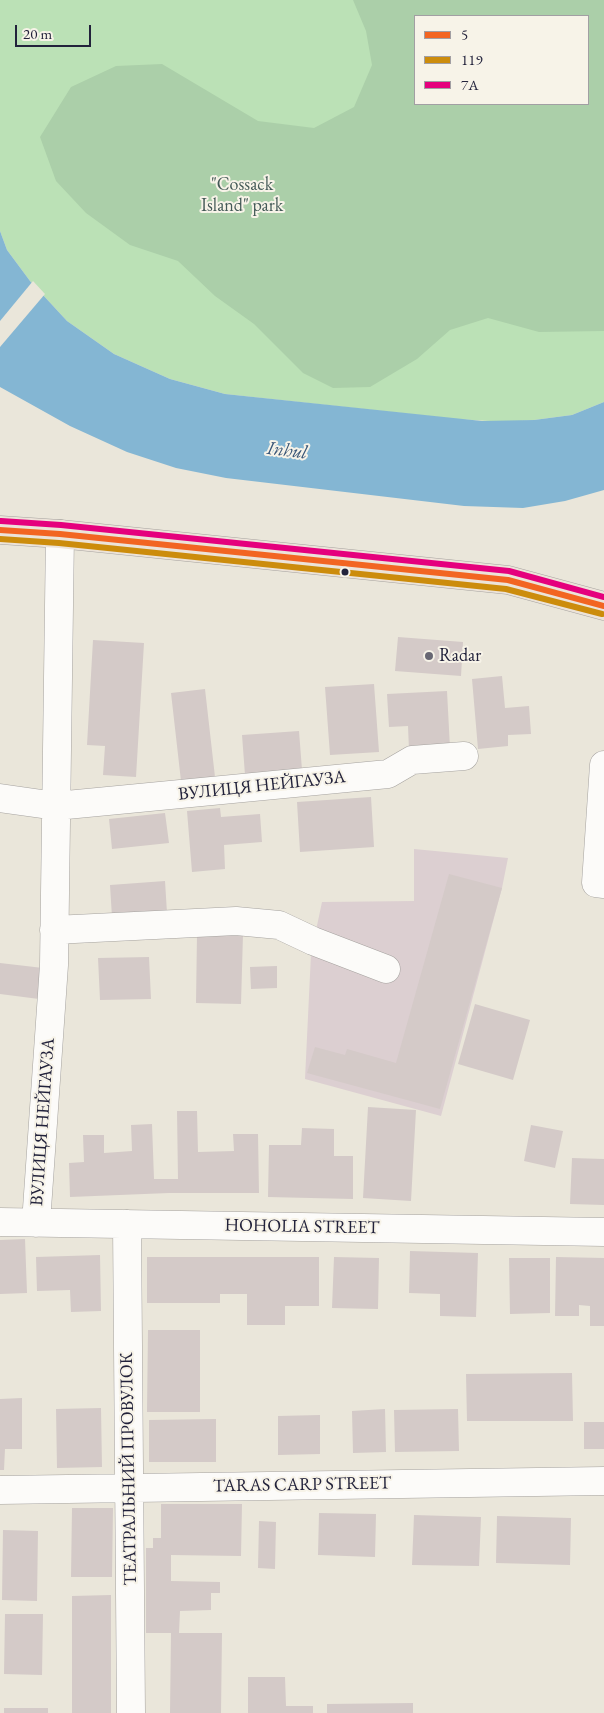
<!DOCTYPE html>
<meta charset="utf-8">
<style>
body{margin:0}
#map{position:relative;width:604px;height:1713px;overflow:hidden;background:#eae6da;font-family:"EB Garamond",serif}
canvas{display:block}
.legend{position:absolute;left:414px;top:15px;width:175px;height:90px;box-sizing:border-box;background:#f7f3e8;border:1px solid #a29fa3;margin:0;padding:6px 9px;list-style:none;font-size:15px;color:#22223b}
.legend li{display:flex;align-items:center;gap:10px;height:25px}
.legend b{width:25px;border:1px solid #a29fa3}
.scale{position:absolute;left:15px;top:25px;width:76px;height:22px;box-sizing:border-box;border:2px solid #22223b;border-top:0;padding-left:6px;font-size:15px;line-height:18px;white-space:nowrap;color:#22223b;-webkit-text-stroke:4px #f7f3e8;paint-order:stroke}
</style>
<div id="map">
<canvas width="604" height="1713"></canvas>
<ul class="legend">
<li><b style="height:6px;background:#f26522"></b>5</li>
<li><b style="height:6px;background:#cc8c0c"></b>119</li>
<li><b style="height:6px;background:#e5007d"></b>7А</li>
</ul>
<div class="scale">20 m</div>
</div>
<script>
const ctx = document.querySelector('canvas').getContext('2d');
ctx.lineJoin = 'round';
function fill(path, color) { ctx.fillStyle = color; ctx.fill(path, 'evenodd'); }
const shape = rows => new Path2D(rows.map(r => 'M' + r).join(''));
function stroke(path, color, width, dash) { ctx.strokeStyle = color; ctx.lineWidth = width; ctx.lineCap = dash ? 'butt' : 'round'; ctx.setLineDash(dash || []); ctx.stroke(path); }
function write(font, color, halo, rows, align = 'center') {
  ctx.font = font + ' "EB Garamond",serif'; ctx.lineWidth = 4; ctx.setLineDash([]); ctx.textBaseline = 'middle'; ctx.strokeStyle = halo; ctx.fillStyle = color; for (const [text, x, y, turn = 0] of rows) {
    ctx.save(); ctx.translate(x, y); ctx.rotate((+turn || 0) * Math.PI / 180); ctx.textAlign = isNaN(turn) ? turn : align; if (halo) ctx.strokeText(text, 0, 0); ctx.fillText(text, 0, 0); ctx.restore();
  }
}
fill(shape([
 [414,849,508,858,502,888,441,1116,305,1079,311,954,322,902,414,901]
]), '#dccfd1');
fill(shape([
 [0,0,604,0,604,402,572,415,534,420,506,422,456,419,225,394,170,379,114,354,67,321,30,281,7,250,0,231],
 [415,16,588,16,588,104,415,104]
]), '#bbe1b6');
fill(shape([
 [353,0,604,0,604,331,539,332,488,318,450,330,417,359,370,387,333,388,303,373,254,324,215,296,178,261,130,245,86,213,56,181,40,137,71,87,116,66,162,64,258,121,314,128,354,107,372,65,366,31],
 [415,16,588,16,588,104,415,104]
]), '#abcfa9');
fill(shape([
 [0,231,7,250,30,281,67,321,114,354,170,379,225,394,482,421,534,420,572,415,604,402,604,490,565,501,523,508,464,506,226,478,176,468,127,452,70,426,0,387]
]), '#84b6d3');
fill(shape([
 [33,281,45,294,0,347,0,321]
]), '#eae6da');
fill(shape([
 [398,637,463,642,461,676,395,671],
 [93,640,144,643,136,777,103,775,105,746,87,745],
 [502,676,505,708,529,706,531,734,508,735,508,746,478,749,472,679],
 [374,684,379,752,330,755,325,687],
 [205,689,215,777,181,781,171,693],
 [447,691,450,748,409,750,408,726,389,727,387,694],
 [299,731,302,770,245,775,242,735],
 [371,797,374,847,300,852,297,802],
 [220,808,221,817,260,814,262,842,224,845,225,869,192,872,187,811],
 [165,813,169,843,112,849,109,819],
 [449,874,502,888,440,1109,307,1073,315,1047,345,1055,347,1049,396,1063],
 [165,881,167,913,112,917,110,885],
 [197,934,243,934,241,1004,196,1003],
 [149,957,151,999,100,1000,98,958],
 [0,963,43,968,39,999,0,994],
 [277,966,277,988,251,989,250,967],
 [475,1004,530,1020,513,1080,458,1064],
 [368,1107,416,1110,411,1201,363,1198],
 [177,1111,197,1111,198,1152,234,1151,233,1134,258,1134,259,1193,169,1193,70,1197,69,1163,84,1162,83,1135,104,1135,104,1153,132,1151,131,1125,152,1124,154,1179,178,1179],
 [531,1125,563,1131,555,1168,524,1161],
 [302,1128,334,1129,334,1156,353,1156,353,1199,268,1197,269,1145,301,1145],
 [572,1158,604,1159,604,1205,570,1204],
 [25,1239,27,1293,0,1294,0,1240],
 [410,1251,478,1253,476,1317,440,1316,440,1294,409,1293],
 [100,1255,101,1311,71,1312,70,1290,37,1291,36,1257],
 [147,1257,319,1257,319,1306,285,1306,285,1325,247,1325,247,1294,220,1294,220,1303,147,1303],
 [334,1257,379,1258,378,1309,332,1308],
 [556,1257,604,1258,604,1326,590,1326,590,1306,579,1305,579,1316,555,1316],
 [509,1258,550,1258,550,1313,510,1314],
 [148,1330,200,1330,200,1412,147,1412],
 [572,1373,573,1421,467,1421,466,1374],
 [22,1398,22,1449,5,1449,4,1470,0,1470,0,1399],
 [101,1408,102,1467,57,1468,56,1409],
 [385,1409,386,1452,353,1453,352,1411],
 [458,1409,459,1451,395,1452,394,1410],
 [320,1415,320,1454,278,1455,278,1416],
 [216,1419,216,1462,149,1462,149,1420],
 [584,1422,604,1422,604,1449,584,1449],
 [161,1504,242,1504,241,1556,171,1555,171,1581,220,1582,220,1593,211,1593,211,1610,180,1611,179,1633,222,1633,221,1713,170,1713,171,1633,146,1633,146,1548,153,1548,153,1538,161,1538],
 [72,1508,113,1508,112,1577,71,1577],
 [319,1513,376,1514,375,1557,318,1555],
 [414,1515,481,1517,479,1566,412,1565],
 [497,1516,571,1518,570,1565,496,1563],
 [259,1521,276,1522,275,1569,258,1568],
 [3,1530,38,1531,37,1601,2,1600],
 [111,1595,111,1713,72,1713,72,1596],
 [5,1614,43,1614,42,1675,4,1674],
 [248,1677,285,1677,286,1706,313,1706,313,1713,248,1713],
 [413,1703,413,1713,327,1713,327,1704],
 [4,1708,48,1708,48,1713,4,1713]
]), '#d4cac8');
const minor = shape([
 [604,765,596,883,604,884],
 [0,798,56,806,388,774,412,760,464,756],
 [54,930,236,921,279,925,313,941,386,969],
 [0,1222,604,1232],
 [36,1223,54,965,60,534],
 [127,1224,131,1713],
 [0,1490,604,1481]
]);
const major = shape([
 [0,530,60,534,508,580,604,606]
]);
stroke(minor, '#a5a29f', 29);
stroke(major, '#a5a29f', 29);
stroke(minor, '#fcfbf9', 28);
stroke(major, '#ece3d9', 28);
stroke(shape([
 [0,530,60,534,508,580,604,606]
]), '#f26522', 6);
stroke(shape([
 [0,539,59,543,506,589,602,614]
]), '#cc8c0c', 6);
stroke(shape([
 [1,521,61,525,509,571,604,597]
]), '#e5007d', 6);
for (const [x, y, r, color] of [
 [345,572,4.5,"#22223b"],
 [429,656,5,"#686773"]
]) { const dot = new Path2D(); dot.arc(x, y, r, 0, 2 * Math.PI); ctx.fillStyle = color; ctx.fill(dot); stroke(dot, '#f7f3e8', 2); }
write('18px', '#445a57', '#f7f3e8', [
 ["\"Cossack",242,185],
 ["Island\" park",242,206]
]);
write('18px', '#22223b', '#f7f3e8', [
 ["Radar",439,656]
], 'left');
write('18px', '#22223b', '#f7f3e8', [
 ["ВУЛИЦЯ НЕЙГАУЗА",262,786,-6],
 ["ВУЛИЦЯ НЕЙГАУЗА",43,1122,-86],
 ["HOHOLIA STREET",302,1227,1],
 ["ТЕАТРАЛЬНИЙ ПРОВУЛОК",129,1469,-91],
 ["TARAS CARP STREET",302,1485,-1]
]);
write('italic 19px', '#385577', '#f7f3e8', [
 ["Inhul",287,451,7]
]);
</script>
